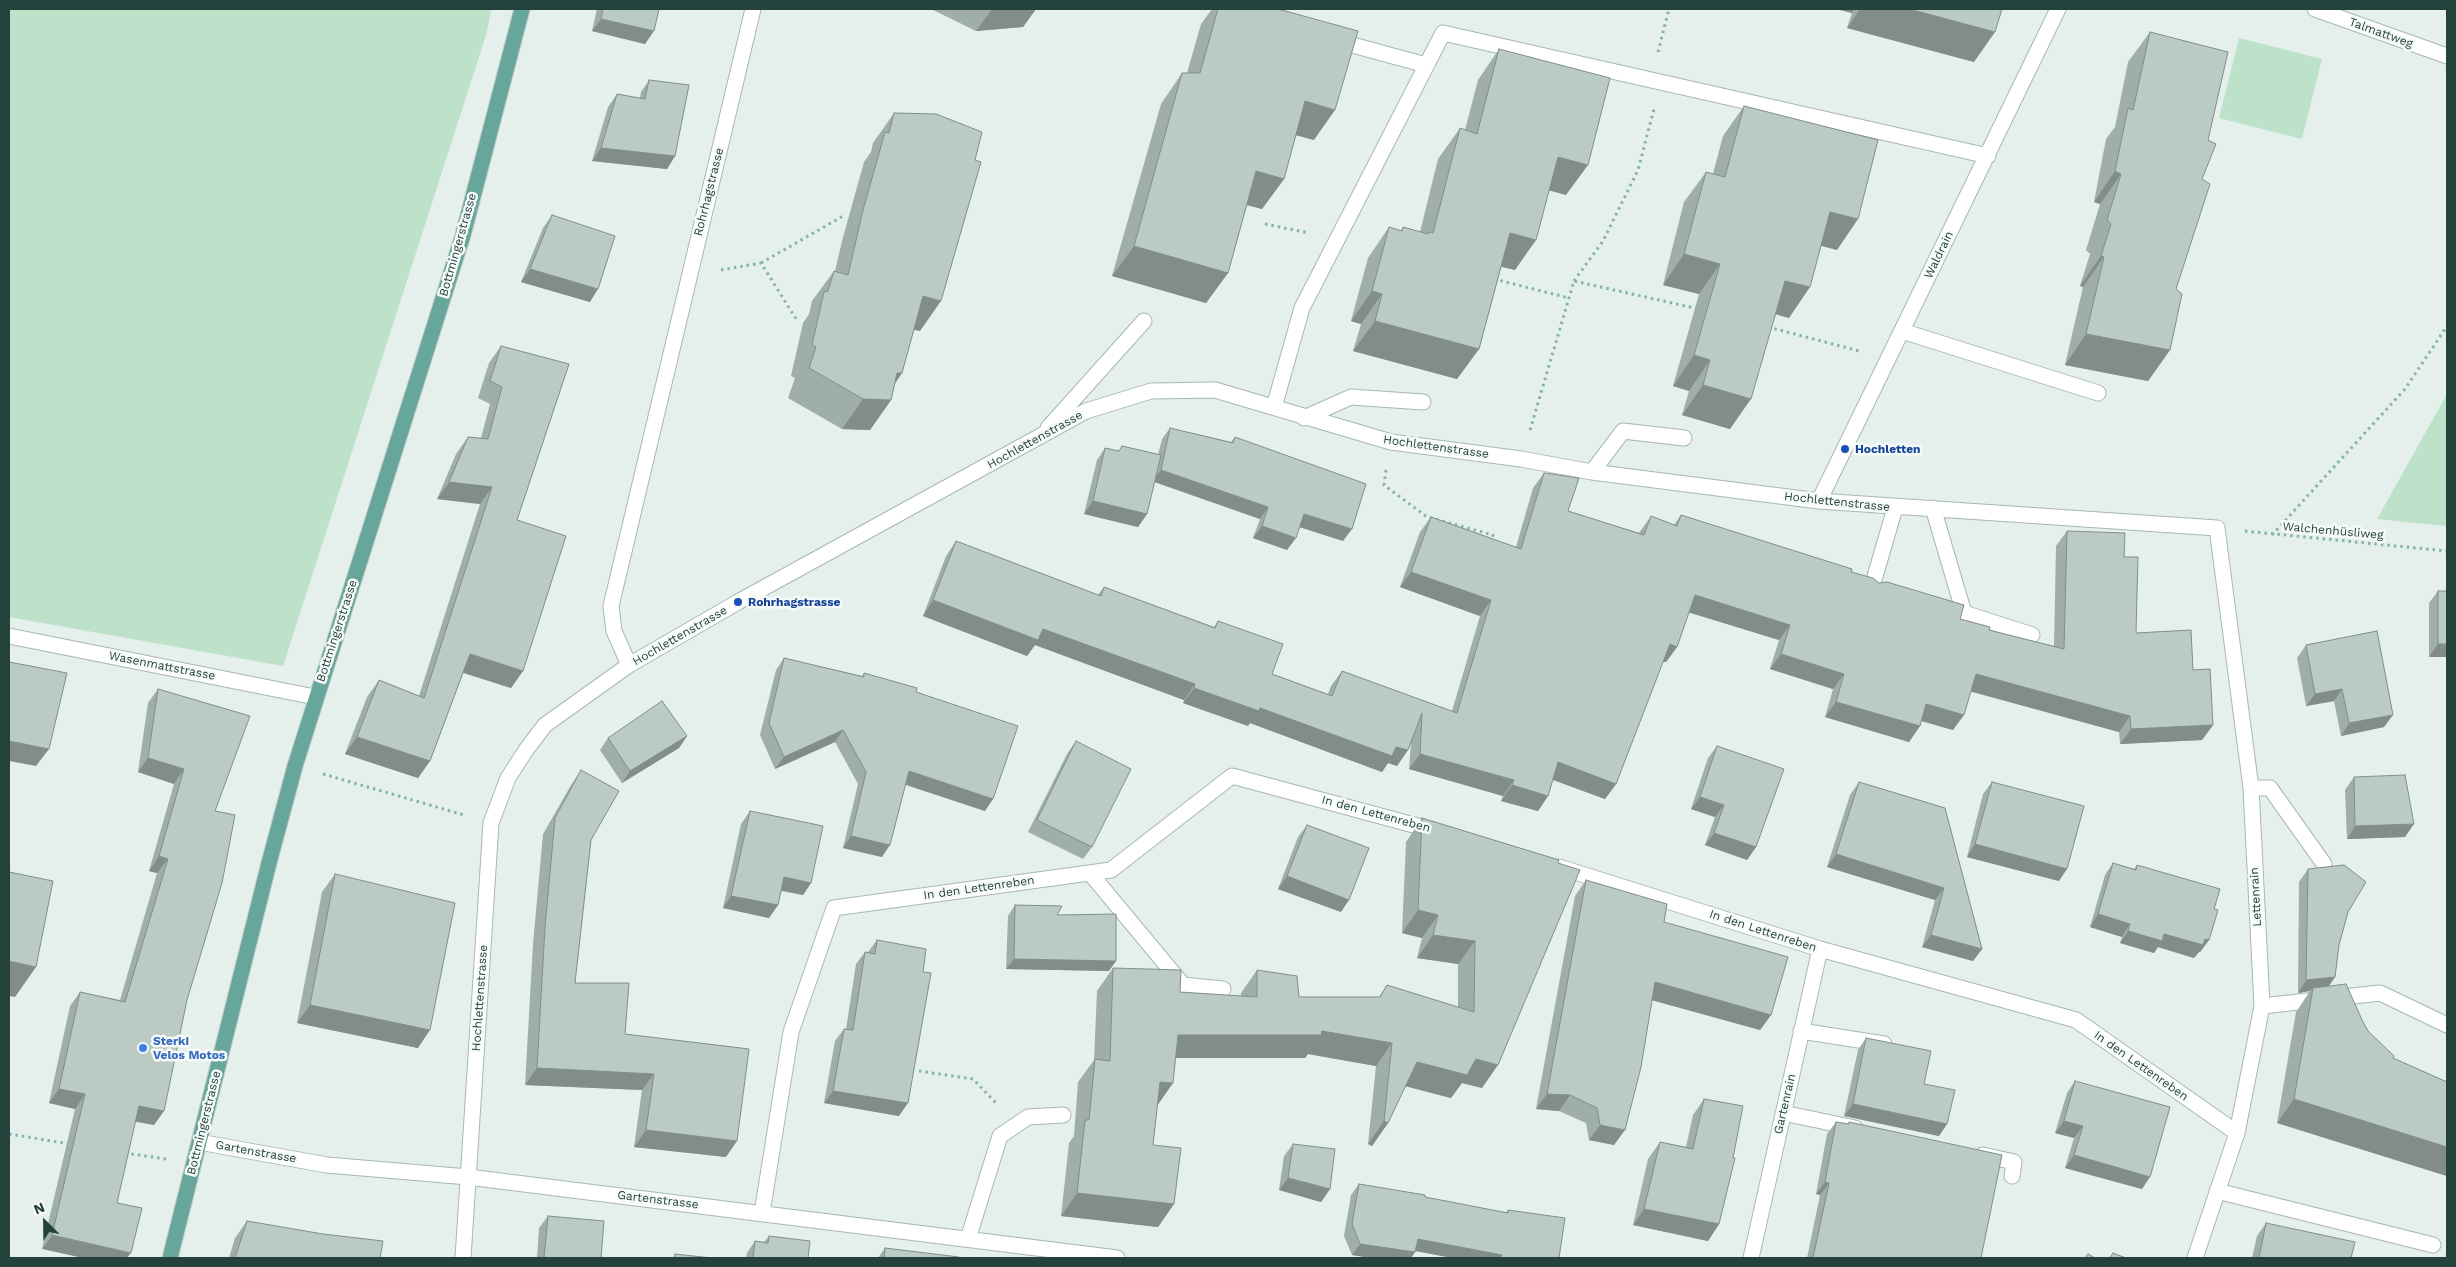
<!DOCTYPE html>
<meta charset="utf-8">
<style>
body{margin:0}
#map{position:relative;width:2456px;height:1267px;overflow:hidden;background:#e5efeb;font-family:"Work Sans",sans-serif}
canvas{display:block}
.frame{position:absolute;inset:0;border:10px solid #23423c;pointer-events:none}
.north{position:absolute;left:20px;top:1197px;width:50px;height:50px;-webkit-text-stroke:4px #f6fbf9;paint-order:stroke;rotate:337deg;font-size:14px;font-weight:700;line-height:20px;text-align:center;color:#23423c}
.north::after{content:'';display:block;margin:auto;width:18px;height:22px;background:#23423c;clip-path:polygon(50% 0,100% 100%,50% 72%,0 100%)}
</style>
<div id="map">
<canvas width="2456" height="1267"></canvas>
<div class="frame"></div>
<div class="north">N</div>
</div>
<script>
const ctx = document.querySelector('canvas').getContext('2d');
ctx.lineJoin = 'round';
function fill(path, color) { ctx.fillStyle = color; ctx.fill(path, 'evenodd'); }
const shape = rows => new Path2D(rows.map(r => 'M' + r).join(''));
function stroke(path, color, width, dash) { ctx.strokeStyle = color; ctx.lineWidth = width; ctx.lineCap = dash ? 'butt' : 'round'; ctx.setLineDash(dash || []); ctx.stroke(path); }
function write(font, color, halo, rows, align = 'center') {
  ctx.font = font + ' "Work Sans",sans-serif'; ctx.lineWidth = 5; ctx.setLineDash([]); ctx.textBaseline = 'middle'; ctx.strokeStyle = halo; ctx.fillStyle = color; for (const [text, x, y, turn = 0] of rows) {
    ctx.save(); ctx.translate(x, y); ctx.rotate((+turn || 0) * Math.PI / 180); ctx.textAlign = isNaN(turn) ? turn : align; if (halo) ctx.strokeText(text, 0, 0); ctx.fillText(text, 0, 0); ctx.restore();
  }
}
fill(shape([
 [9,9,491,9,487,32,283,666,9,617],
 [2239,38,2322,59,2302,139,2219,118],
 [2447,394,2447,526,2377,519]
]), '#bde1c9');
const minor = shape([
 [2315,9,2447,56],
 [1334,40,1426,65],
 [1902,331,2098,393],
 [1274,407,1302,308,1443,33,1988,156],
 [1304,418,1351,397,1423,402],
 [1048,428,1144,321],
 [1592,472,1623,431,1684,438],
 [1819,501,2058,9],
 [1933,508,1964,613,2032,635],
 [1871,590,1895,508],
 [9,636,315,697],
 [629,665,614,631,611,606,753,9],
 [2251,788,2270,788,2324,864],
 [1559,867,1820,949,2076,1020,2237,1133],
 [1090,873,1183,985,1223,989],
 [2262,1006,2380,993,2447,1025],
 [1801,1031,1884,1044],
 [1783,1113,1855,1128],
 [199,1142,327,1165,468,1177,1117,1258],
 [1983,1155,2014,1162,2012,1176],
 [2217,1191,2433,1245],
 [762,1213,791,1032,834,908,1111,870,1232,776,1436,831],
 [968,1239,1000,1136,1028,1117,1063,1115],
 [463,1258,491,823,508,778,526,750,545,725,629,665,738,602,1086,411,1151,391,1215,390,1391,442,1521,459,1592,472,1819,501,2217,528,2251,788,2262,1006,2237,1133,2195,1258],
 [1751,1258,1820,949]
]);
const major = shape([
 [170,1258,269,863,295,766,463,235,522,9]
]);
stroke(minor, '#a7b8b3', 17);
stroke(major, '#c1cac8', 17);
stroke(shape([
 [1658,52,1669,9],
 [1265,224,1309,233],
 [761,263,843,216],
 [721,270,761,263,798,322],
 [1494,279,1569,298],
 [1574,281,1603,241,1638,170,1654,109],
 [1768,327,1859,351],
 [1530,430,1574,281,1699,309],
 [1386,470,1384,485,1427,517,1493,535,1491,541],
 [2245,531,2447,551],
 [2272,535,2405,389,2447,326],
 [323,774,464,815],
 [919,1071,973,1079,996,1103],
 [9,1134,70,1144],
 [125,1153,166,1159]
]), '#84b4a8', 3, [2.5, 4]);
stroke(minor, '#fff', 15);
stroke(major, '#67a79b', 15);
fill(shape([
 [597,9,659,9,645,44,592,31],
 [931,9,1036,9,1023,27,976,31],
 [1212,9,1278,9,1314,140,1296,135,1284,179,1262,209,1247,205,1228,273,1206,303,1112,276,1161,104,1182,73,1187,73,1201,24],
 [1836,9,2002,9,1974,62,1847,28,1852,13],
 [2150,32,2208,140,2202,179,2176,289,2170,350,2148,381,2065,365,2083,287,2080,286,2090,254,2086,250,2100,204,2094,202,2106,139,2115,127,2128,62],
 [1499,49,1566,195,1549,190,1515,270,1501,267,1479,349,1457,379,1353,351,1361,324,1351,321,1368,258,1389,227,1401,231,1403,227,1420,232,1438,159,1460,128,1465,130,1478,80],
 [649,80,675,156,667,169,592,161,608,107,617,94,640,98,641,92],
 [1744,106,1837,250,1821,246,1789,318,1776,314,1730,429,1682,415,1689,391,1673,386,1699,294,1663,285,1684,202,1706,172,1713,174,1723,136],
 [894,113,920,331,914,330,902,373,895,383,891,400,870,430,842,429,788,398,795,378,791,376,803,323,809,314,812,301,834,271,835,271,842,241,864,162,871,152,873,143],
 [552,215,590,302,521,282,543,228],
 [501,346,517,520,523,671,511,688,463,673,430,761,418,778,345,754,367,697,379,680,419,696,480,504,437,499,456,454,468,437,481,438,490,404,478,398,489,363],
 [1170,428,1231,442,1235,437,1343,541,1300,527,1287,550,1253,538,1260,519,1154,482,1147,514,1138,527,1084,514,1097,460,1105,448,1119,451,1122,446,1158,455,1162,439],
 [1544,473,1568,511,1639,533,1651,516,1674,525,1681,515,1851,572,1960,619,1989,630,2054,646,2056,546,2067,531,2124,557,2136,633,2193,670,2213,725,2202,740,2120,744,2119,732,1971,691,1953,730,1921,721,1920,726,1909,742,1825,717,1833,689,1770,669,1779,640,1689,612,1677,647,1666,662,1663,661,1616,784,1605,799,1553,780,1548,796,1538,811,1501,801,1503,796,1409,769,1411,743,1408,750,1397,766,1388,763,1382,772,1250,723,1248,726,1183,703,1184,700,1035,645,1027,656,923,616,946,556,956,541,1098,595,1104,587,1214,627,1218,621,1272,674,1328,694,1331,686,1342,671,1452,711,1480,616,1400,587,1420,532,1431,517,1516,547,1533,488],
 [2438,591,2447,657,2429,657,2429,603],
 [2306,645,2384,727,2341,736,2334,701,2306,706,2297,658],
 [784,658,862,676,864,673,916,692,985,811,905,784,882,857,843,848,858,784,835,742,775,769,760,735,776,670],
 [158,689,215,811,187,1000,154,1125,136,1122,42,1249,75,1109,49,1103,70,1006,80,992,120,1000,157,873,149,871,174,784,138,772,148,703],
 [687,736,679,748,622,783,600,750,608,738],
 [1076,741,1092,847,1083,859,1028,832,1067,754],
 [1717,746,1756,847,1747,860,1705,845,1715,817,1691,809,1708,758],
 [581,770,591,840,575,983,625,1034,726,1157,634,1147,642,1090,525,1085,533,944,543,834,570,787],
 [2354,777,2405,837,2347,839,2345,790],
 [1859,782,1945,808,1982,949,1973,961,1922,947,1935,900,1827,867,1850,795],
 [1992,782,2059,881,1967,857,1983,794],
 [750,811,811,883,803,895,781,891,778,905,769,918,723,908,741,824],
 [1422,818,1559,860,1482,1088,1462,1083,1451,1098,1405,1086,1388,1123,1372,1146,1368,1144,1376,1066,1308,1054,1305,1058,1175,1058,1173,1083,1157,1105,1153,1145,1174,1204,1158,1227,1061,1216,1069,1143,1074,1136,1078,1082,1094,1060,1097,991,1113,968,1180,992,1241,996,1241,993,1257,970,1299,997,1379,997,1387,985,1458,1007,1458,964,1417,958,1422,938,1402,933,1406,842],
 [1307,825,1341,912,1278,889,1298,837],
 [2113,863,2134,869,2137,865,2214,909,2209,940,2200,952,2199,952,2194,958,2158,947,2154,953,2120,943,2122,937,2090,927,2105,875],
 [2308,869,2348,912,2339,945,2335,977,2329,986,2363,1022,2368,1031,2393,1058,2447,1082,2447,1176,2277,1123,2296,1012,2310,991,2298,993,2299,882],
 [335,874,418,1048,297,1023,322,892],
 [1586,880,1664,922,1771,1015,1760,1030,1652,1000,1614,1145,1589,1140,1586,1123,1559,1111,1536,1109,1575,896],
 [1015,905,1057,915,1109,971,1006,969,1008,916],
 [877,940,899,1116,824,1103,835,1041,844,1029,846,1029,856,964,865,952,868,952],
 [1866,1038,1924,1084,1947,1124,1939,1136,1844,1116,1858,1050],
 [2075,1081,2142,1189,2065,1168,2074,1138,2055,1133,2067,1093],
 [1704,1099,1719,1224,1708,1241,1633,1225,1648,1159,1660,1142,1686,1147,1693,1115],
 [1836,1122,1848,1124,1849,1122,1981,1258,1807,1258,1820,1195,1816,1194,1827,1134],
 [1293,1144,1330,1189,1321,1202,1279,1190,1284,1156],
 [1359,1184,1425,1197,1506,1213,1508,1210,1559,1258,1453,1258,1416,1251,1411,1258,1371,1258,1352,1255,1344,1236,1351,1195],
 [548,1216,601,1258,537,1258,539,1228],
 [247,1221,380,1258,229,1258,235,1238],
 [2266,1223,2351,1258,2252,1258,2257,1236],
 [769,1236,808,1258,746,1258,747,1253,755,1241,764,1242],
 [885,1248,958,1258,878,1258]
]), '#a0aea9');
fill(shape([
 [992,9,1036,9,1023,27,976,31],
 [1836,9,1854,9,1852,13],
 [1860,9,1909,9,1995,32,1974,62,1847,28],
 [601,19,654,31,645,44,592,31],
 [1305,101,1335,110,1314,140,1284,132],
 [601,148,675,156,667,169,592,161],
 [1558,157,1588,165,1566,195,1537,187],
 [1256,171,1284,179,1262,209,1235,202],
 [2115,171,2121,174,2100,204,2094,202],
 [1830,212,1858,219,1837,250,1809,242],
 [1510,233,1536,240,1515,270,1489,263],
 [1134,246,1228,273,1206,303,1112,276],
 [1684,254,1720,264,1699,294,1663,285],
 [2101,256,2104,257,2083,287,2080,286],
 [530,269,598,289,590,302,521,282],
 [1785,281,1810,287,1789,318,1764,311],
 [1372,291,1382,294,1361,324,1351,321],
 [923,296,941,301,920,331,902,327],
 [1375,321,1479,349,1457,379,1353,351],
 [2086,334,2170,350,2148,381,2065,365],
 [1694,355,1710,360,1689,391,1673,386],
 [897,373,902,373,884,400,891,400,870,430,842,429,863,399],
 [1703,385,1751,399,1730,429,1682,415],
 [1161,470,1268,507,1260,519,1152,481],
 [449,482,492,487,480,504,437,499],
 [1093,501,1147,514,1138,527,1084,514],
 [1304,514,1352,529,1343,541,1296,526],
 [1262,526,1296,538,1287,550,1253,538],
 [1411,572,1491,600,1480,616,1400,587],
 [1695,595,1790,625,1779,640,1684,611],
 [933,600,1043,629,1195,684,1184,700,1035,645,1027,656,923,616],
 [1670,644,1677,647,1666,662,1659,660],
 [2438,644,2447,644,2447,657,2429,657],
 [470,654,523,671,511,688,458,671],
 [1781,654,1844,674,1833,689,1770,669],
 [1976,674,2130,716,2119,732,1965,690],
 [1194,688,1260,708,1408,750,1397,766,1388,763,1382,772,1250,723,1248,726,1183,703],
 [2342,689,2334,701,2306,706,2315,694],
 [1836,702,1920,726,1909,742,1825,717],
 [1926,704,1964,715,1953,730,1915,719],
 [2393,715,2384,727,2341,736,2349,723],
 [2213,725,2202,740,2120,744,2131,729],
 [843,730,835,742,775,769,784,757],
 [687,736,679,748,622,783,630,771],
 [357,737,430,761,418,778,345,754],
 [9,741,49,749,36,766,9,761],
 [1420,754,1514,780,1503,796,1409,769],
 [148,758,184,769,174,784,138,772],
 [1558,762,1616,784,1605,799,1548,778],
 [909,771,993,799,985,811,900,783],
 [1512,785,1548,796,1538,811,1501,801],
 [1700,797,1724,805,1715,817,1691,809],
 [2414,824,2405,837,2347,839,2355,826],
 [1714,833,1756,847,1747,860,1705,845],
 [851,836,890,845,882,857,843,848],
 [1975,844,2067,869,2059,881,1967,857],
 [1836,854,1944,888,1935,900,1827,867],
 [159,856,168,859,157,873,149,871],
 [1287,876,1349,900,1341,912,1278,889],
 [784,877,811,883,803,895,775,889],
 [731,896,778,905,769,918,723,908],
 [1418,910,1438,915,1422,938,1402,933],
 [2098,914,2130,924,2122,937,2090,927],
 [2128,931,2164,934,2205,939,2209,940,2200,952,2199,952,2194,958,2158,947,2154,953,2120,943],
 [1433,935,1475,941,1458,964,1417,958],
 [1931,935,1982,949,1973,961,1922,947],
 [1014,959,1116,961,1109,971,1006,969],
 [9,961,36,967,15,997,9,996],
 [2335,977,2326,990,2313,988,2310,991,2298,993,2306,980],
 [1655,982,1771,1015,1760,1030,1644,998],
 [310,1005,430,1030,418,1048,297,1023],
 [1322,1031,1392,1043,1376,1066,1308,1054,1305,1058,1161,1058,1178,1035],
 [1476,1059,1498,1065,1482,1088,1462,1083,1451,1098,1401,1085,1417,1062],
 [537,1068,654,1074,642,1090,525,1085],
 [1160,1082,1173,1083,1157,1106],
 [59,1089,85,1094,75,1109,49,1103],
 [833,1091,908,1103,899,1116,824,1103],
 [1547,1094,1570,1095,1559,1111,1536,1109],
 [2294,1099,2447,1147,2447,1176,2277,1123],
 [1853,1104,1947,1124,1939,1136,1844,1116],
 [139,1106,164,1111,154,1125,129,1120],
 [1384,1121,1388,1123,1372,1146,1368,1144],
 [2064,1121,2083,1126,2074,1138,2055,1133],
 [1600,1125,1625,1130,1614,1145,1589,1140],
 [646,1130,737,1141,726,1157,634,1147],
 [2074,1155,2150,1177,2142,1189,2065,1168],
 [1288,1178,1330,1189,1321,1202,1279,1190],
 [1825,1182,1829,1183,1820,1195,1816,1194],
 [1077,1193,1174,1204,1158,1227,1061,1216],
 [1644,1209,1719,1224,1708,1241,1633,1225],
 [52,1235,131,1253,127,1258,83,1258,42,1249],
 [1418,1239,1502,1255,1499,1258,1453,1258,1410,1250],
 [1360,1244,1415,1252,1411,1258,1371,1258,1352,1255]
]), '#828d89');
const building = shape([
 [603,9,659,9,654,31,601,19,603,9],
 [1218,9,1278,9,1358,31,1335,110,1305,101,1284,179,1256,171,1228,273,1134,246,1182,73,1200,73,1218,9],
 [1909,9,2002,9,1995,32,1909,9],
 [2150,32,2228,52,2208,140,2216,144,2202,179,2210,184,2176,289,2182,294,2170,350,2086,334,2104,257,2101,256,2111,224,2107,220,2121,174,2115,171,2128,108,2133,110,2150,32],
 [1499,49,1610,78,1588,165,1558,157,1536,240,1510,233,1479,349,1375,321,1382,294,1372,291,1389,227,1402,231,1403,227,1428,234,1429,232,1433,233,1460,128,1477,134,1499,49],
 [649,80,689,85,675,156,601,148,617,94,645,99,649,80],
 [1744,106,1878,140,1858,219,1830,212,1810,287,1785,281,1751,399,1703,385,1710,360,1694,355,1720,264,1684,254,1706,172,1725,177,1744,106],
 [894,113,936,114,982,132,975,160,981,162,941,301,923,296,902,373,897,373,891,400,863,399,809,368,816,347,812,345,824,292,828,291,834,271,848,275,863,210,885,132,889,133,894,113],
 [552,215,615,236,598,289,530,269,552,215],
 [501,346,569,364,517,520,566,536,523,671,470,654,430,761,357,737,379,680,424,698,492,487,449,482,468,437,488,439,502,387,490,381,501,346],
 [1170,428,1233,443,1235,437,1366,484,1352,529,1304,514,1296,538,1262,526,1268,507,1161,470,1170,428],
 [1122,446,1161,455,1147,514,1093,501,1105,448,1119,451,1122,446],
 [1544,473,1579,478,1568,511,1644,535,1651,516,1677,526,1681,515,1852,569,1851,572,1873,578,1879,583,1887,582,1964,605,1960,619,1990,627,1989,630,2064,649,2067,531,2125,533,2124,557,2138,557,2136,633,2191,630,2193,670,2210,669,2213,725,2131,729,2130,716,1976,674,1964,715,1926,704,1920,726,1836,702,1844,674,1781,654,1790,625,1695,595,1677,647,1670,644,1616,784,1558,762,1548,796,1512,785,1514,780,1420,754,1422,713,1408,750,1396,747,1392,756,1260,708,1259,711,1194,688,1195,684,1043,629,1038,640,933,600,956,541,1101,596,1104,587,1215,628,1218,621,1283,644,1272,674,1332,696,1342,671,1457,713,1491,600,1411,572,1431,517,1521,549,1544,473],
 [2438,591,2447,591,2447,644,2438,644,2438,591],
 [2377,631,2393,715,2349,723,2342,689,2315,694,2306,645,2377,631],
 [784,658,864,677,864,673,917,688,916,692,1018,726,993,799,909,771,890,845,851,836,866,772,843,730,784,757,769,723,784,658],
 [9,662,67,673,49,749,9,741,9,662],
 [158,689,250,716,215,811,235,815,222,883,187,1000,164,1111,139,1106,117,1203,142,1208,131,1253,52,1235,85,1094,59,1089,80,992,125,1002,168,859,159,856,184,769,148,758,158,689],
 [662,701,687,736,630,771,608,738,662,701],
 [1076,741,1131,769,1092,847,1037,820,1076,741],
 [1717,746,1784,769,1756,847,1714,833,1724,805,1700,797,1717,746],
 [581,770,619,791,591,840,575,983,629,983,625,1034,749,1049,737,1141,646,1130,654,1074,537,1068,545,927,555,818,581,770],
 [2405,775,2414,824,2355,826,2354,777,2405,775],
 [1859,782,1945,808,1982,949,1931,935,1944,888,1836,854,1859,782],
 [1992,782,2084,806,2067,869,1975,844,1992,782],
 [750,811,823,826,811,883,784,877,778,905,731,896,750,811],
 [1422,818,1559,860,1558,863,1580,870,1498,1065,1476,1059,1467,1075,1417,1062,1388,1123,1384,1121,1392,1043,1322,1031,1321,1035,1178,1035,1173,1083,1160,1082,1153,1145,1181,1148,1174,1204,1077,1193,1085,1120,1089,1120,1095,1059,1110,1061,1113,968,1181,970,1180,992,1257,997,1257,970,1297,976,1299,997,1380,997,1387,985,1474,1012,1475,941,1433,935,1438,915,1418,910,1422,818],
 [1307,825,1369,848,1349,900,1287,876,1307,825],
 [2113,863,2136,870,2137,865,2220,889,2214,909,2218,910,2209,940,2205,939,2203,945,2164,934,2162,941,2128,931,2130,924,2098,914,2113,863],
 [2344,865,2366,882,2348,912,2339,945,2335,977,2306,980,2308,869,2344,865],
 [9,872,53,881,36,967,9,961,9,872],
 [335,874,455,903,430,1030,310,1005,335,874],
 [1586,880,1667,904,1664,922,1788,957,1771,1015,1655,982,1641,1067,1625,1130,1600,1125,1597,1108,1570,1095,1547,1094,1586,880],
 [1015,905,1062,906,1057,915,1116,914,1116,961,1014,959,1015,905],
 [877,940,926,949,923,972,931,973,908,1103,833,1091,844,1029,853,1030,865,952,875,954,877,940],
 [2346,984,2363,1022,2368,1031,2394,1056,2393,1058,2447,1082,2447,1147,2294,1099,2313,988,2346,984],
 [1866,1038,1931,1051,1924,1084,1955,1090,1947,1124,1853,1104,1866,1038],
 [2075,1081,2170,1107,2150,1177,2074,1155,2083,1126,2064,1121,2075,1081],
 [1704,1099,1743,1106,1733,1158,1735,1158,1719,1224,1644,1209,1660,1142,1693,1149,1704,1099],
 [1836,1122,1849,1124,1849,1122,2002,1155,1981,1258,1813,1258,1829,1183,1825,1182,1836,1122],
 [1293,1144,1335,1149,1330,1189,1288,1178,1293,1144],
 [1359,1184,1425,1195,1425,1197,1508,1213,1508,1210,1565,1218,1559,1258,1501,1258,1502,1255,1418,1239,1415,1252,1360,1244,1352,1224,1359,1184],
 [548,1216,604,1221,601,1258,544,1258,548,1216],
 [247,1221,323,1234,383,1241,380,1258,235,1258,247,1221],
 [2266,1223,2355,1242,2351,1258,2259,1258,2266,1223],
 [769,1236,810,1241,808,1258,753,1258,755,1241,768,1243,769,1236],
 [885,1248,959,1257,958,1258,884,1258,885,1248],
 [2113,1253,2126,1258,2110,1258,2113,1253],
 [675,1254,712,1258,674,1258,675,1254],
 [2088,1254,2095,1258,2085,1258,2088,1254]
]);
fill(building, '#bacac4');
stroke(building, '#828d89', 1);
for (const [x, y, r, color] of [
 [1845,449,5,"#1a4fb4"],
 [738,602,5,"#1a4fb4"],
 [143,1048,5,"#3f7fe0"]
]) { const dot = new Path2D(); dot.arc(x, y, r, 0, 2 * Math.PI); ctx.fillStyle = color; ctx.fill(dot); stroke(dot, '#f6fbf9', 2); }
write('12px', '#23423c', '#f6fbf9', [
 ["Talmattweg",2381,33,20],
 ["Rohrhagstrasse",709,192,-76],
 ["Bottmingerstrasse",458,245,-74],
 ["Waldrain",1939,255,-64],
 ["Hochlettenstrasse",1035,440,-29],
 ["Hochlettenstrasse",1436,447,8],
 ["Hochlettenstrasse",1837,502,6],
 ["Walchenhüsliweg",2333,531,5],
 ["Bottmingerstrasse",337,631,-72],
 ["Hochlettenstrasse",680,636,-30],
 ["Wasenmattstrasse",162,666,11],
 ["In den Lettenreben",1376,814,15],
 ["In den Lettenreben",979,888,-8],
 ["Lettenrain",2256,897,-93],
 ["In den Lettenreben",1763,931,18],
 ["Hochlettenstrasse",480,998,-86],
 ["In den Lettenreben",2141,1066,35],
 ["Gartenrain",1785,1104,-77],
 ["Bottmingerstrasse",204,1123,-76],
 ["Gartenstrasse",256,1152,10],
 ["Gartenstrasse",658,1200,7]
]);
write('bold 12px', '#164399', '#f6fbf9', [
 ["Hochletten",1855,449],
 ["Rohrhagstrasse",748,602]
], 'left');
write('bold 12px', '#366cbe', '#f6fbf9', [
 ["Sterki",153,1041],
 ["Velos Motos",153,1055]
], 'left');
</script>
